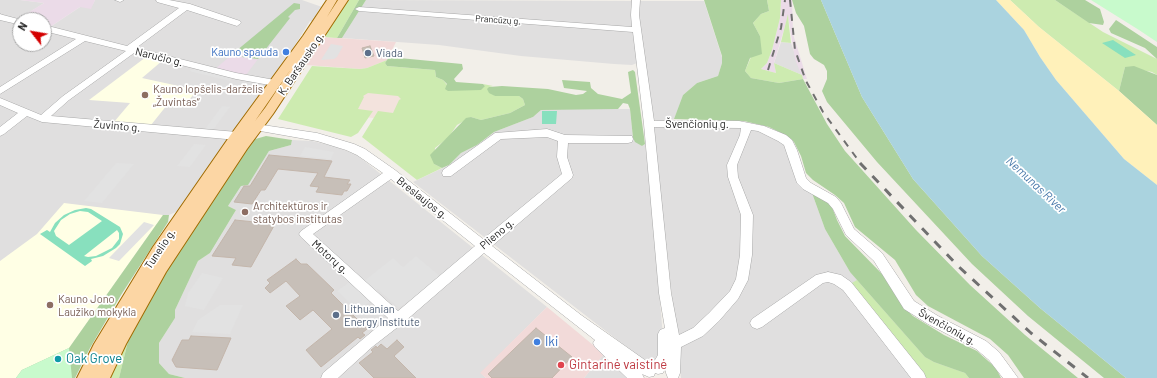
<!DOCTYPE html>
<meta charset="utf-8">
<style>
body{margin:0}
#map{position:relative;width:1157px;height:378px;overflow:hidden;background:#f2efe9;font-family:Barlow,sans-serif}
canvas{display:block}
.north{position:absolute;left:12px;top:12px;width:40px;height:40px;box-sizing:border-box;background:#fff;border:1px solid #a7a7a7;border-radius:50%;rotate:301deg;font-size:11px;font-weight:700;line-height:16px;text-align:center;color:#222}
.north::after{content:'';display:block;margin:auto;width:14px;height:18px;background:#d40000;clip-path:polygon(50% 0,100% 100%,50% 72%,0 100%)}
</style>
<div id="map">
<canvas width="1157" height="378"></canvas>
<div class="north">N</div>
</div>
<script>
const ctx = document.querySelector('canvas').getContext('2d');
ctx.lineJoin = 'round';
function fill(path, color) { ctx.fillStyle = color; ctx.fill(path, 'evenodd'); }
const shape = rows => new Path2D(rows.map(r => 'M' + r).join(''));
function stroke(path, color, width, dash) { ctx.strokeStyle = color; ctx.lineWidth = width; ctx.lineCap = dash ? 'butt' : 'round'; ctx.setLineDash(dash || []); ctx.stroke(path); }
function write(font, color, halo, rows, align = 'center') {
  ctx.font = font + ' Barlow,sans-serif'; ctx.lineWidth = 3.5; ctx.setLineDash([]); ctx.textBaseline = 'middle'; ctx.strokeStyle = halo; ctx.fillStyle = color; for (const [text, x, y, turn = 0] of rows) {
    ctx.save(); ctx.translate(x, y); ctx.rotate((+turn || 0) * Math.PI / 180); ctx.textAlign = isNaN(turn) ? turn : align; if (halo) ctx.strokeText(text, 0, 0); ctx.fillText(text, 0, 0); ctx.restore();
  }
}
fill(shape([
 [0,0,20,0,44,3,19,19,23,20,20,20,20,44,44,44,44,25,50,27,80,7,93,4,95,0,302,0,322,7,319,9,313,21,310,21,285,61,180,210,169,215,163,215,16,378,0,378],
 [366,0,632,1,631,8,637,63,632,65,614,64,521,56,439,45,342,38],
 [638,1,704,1,722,57,722,63,718,76,697,83,683,95,674,119,659,122,653,119,638,22],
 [781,42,791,43,802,75,774,63],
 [549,109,630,109,633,138,642,146,645,144,649,171,663,337,656,362,652,362,642,359,413,182,449,165,461,153,477,145,494,132,533,117,541,110],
 [732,126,750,129,772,134,784,143,812,193,825,229,850,272,969,378,681,378,653,129,656,127],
 [292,140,312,141,334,146,357,155,547,307,481,373,486,378,185,378,169,374,159,363,159,343,175,318,175,310,198,261,210,253,236,210,228,206,241,186,248,184,269,151,291,145],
 [604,354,632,378,584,378]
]), '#e0dfdf');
fill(shape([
 [324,37,396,42,387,60,367,68,360,69,306,65],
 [547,307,604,354,584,378,486,378,480,373]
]), '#f2dad9');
fill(shape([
 [20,0,95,0,91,9,80,7,50,27,44,25,44,20,18,19,44,3],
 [781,0,792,0,793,34,807,79,803,79,795,59,788,16,774,63,776,73,761,69,767,63,772,50,780,18],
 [236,51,246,54,242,57,258,59,246,75,215,69]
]), '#ebdbe8');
fill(shape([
 [146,57,162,61,142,78,197,90,185,105,167,105,151,125,114,122,130,103,89,100],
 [64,203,163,215,69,348,22,370,16,378,0,378,0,261,37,234]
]), '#ffffe5');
fill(shape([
 [407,76,402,121,344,115,336,85]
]), '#f3e3dd');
fill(shape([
 [348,0,359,0,337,38,324,37],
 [767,0,781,0,780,18,772,50,767,63,761,69,776,73,774,63,802,75,803,79,779,83,751,78,745,71,760,36,753,23,761,14,769,11],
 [1010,0,1055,0,1103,32,1157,59,1157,75,1152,72,1125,67,1119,91,1039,27],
 [788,14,789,26,791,43,781,42],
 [387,60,385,63,387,66,435,70,436,77,443,80,447,85,485,86,483,84,493,86,489,87,495,96,519,96,523,99,525,105,510,113,481,120,471,117,457,125,448,138,435,148,434,164,442,168,417,180,362,137,378,111,393,113,399,100,401,99,398,96,368,93,363,96,364,97,358,109,373,111,358,133,351,137,278,119,312,66,360,69,367,68],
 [857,280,925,357,934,362,965,373,969,378,926,378,848,285],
 [129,337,119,378,110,378]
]), '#cdebb0');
fill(shape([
 [359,0,366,0,342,38,337,38],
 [704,0,767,0,769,11,761,14,753,23,760,36,762,54,750,58,745,71,751,78,779,83,803,79,827,124,845,151,916,230,970,285,1025,335,1078,378,1024,378,1008,355,990,339,928,306,916,295,895,260,855,227,844,203,835,195,813,180,806,173,801,156,794,142,787,136,769,127,744,121,674,119,683,95,697,83,718,76,722,63,722,56],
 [792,0,821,0,862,97,913,179,982,256,1040,308,1126,378,1104,378,1028,316,972,264,877,162,827,102,822,91,827,79,827,71,824,65,814,59,810,54,804,26,796,13],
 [1055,0,1085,0,1100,9,1104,22,1103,25,1089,23],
 [294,3,300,4,300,9,295,10,288,17,290,18,258,59,242,57,246,53,236,51],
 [1116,20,1157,47,1157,59,1145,48,1111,33,1109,29],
 [389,57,462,64,463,69,454,79,456,82,483,84,485,86,481,90,448,91,445,89,447,84,443,80,436,77,435,70,387,66,385,63],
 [1134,66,1157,75,1157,125,1119,91,1125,67],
 [633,70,635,72,645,144,642,146,635,142,633,138,630,109,628,104,623,103,618,109,541,110,533,117,494,132,477,145,461,153,449,165,442,168,434,164,430,155,466,118,471,117,481,120,510,113,525,105,523,99,519,96,495,96,489,93,487,89,489,87,502,86,548,89,576,95,583,94,587,91,564,88,562,80,590,82,591,88,598,94,622,99,631,93,628,72],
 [266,136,292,140,291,145,269,151,248,185,241,186,228,206,236,210,210,253,198,261,175,310,175,318,159,343,159,363,169,374,185,378,119,378,129,337,158,283,252,140],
 [812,193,825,200,832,207,837,220,845,236,884,276,903,306,913,316,944,335,977,351,996,368,1001,378,969,378,965,373,934,362,925,357,850,272,825,229],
 [163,215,169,215,168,222,121,295,90,348,75,378,16,378,22,370,69,348]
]), '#add19e');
fill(shape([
 [996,0,1010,0,1039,27,1119,91,1157,125,1157,185,1124,159,1056,80,1040,57,1024,30]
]), '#fff1ba');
fill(shape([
 [1091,0,1157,0,1157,42,1139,30],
 [69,348,72,378,16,378,22,370]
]), '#c8facc');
fill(shape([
 [1113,40,1136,55,1125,58,1102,43],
 [542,111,557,111,556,124,542,124],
 [86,208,91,209,120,227,123,234,120,244,116,248,103,256,91,259,92,261,85,266,40,234,47,230,50,232,55,223,64,215,75,210],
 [80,211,88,212,102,221,69,245,56,236,54,231,61,220,70,214],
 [117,230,119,233,119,239,112,248,96,256,88,257,84,256]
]), '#88e0be');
fill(shape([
 [331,44,343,46,337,57,334,59,321,60],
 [193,69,233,78,230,81,189,71],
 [222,106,230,107,213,130,205,129],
 [194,144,206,145,190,167,177,166],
 [305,147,334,152,331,159,300,156],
 [116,163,134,164,102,203,84,201],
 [144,222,154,225,119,261,109,258],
 [416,256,441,277,409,304,407,302,399,308,377,289,375,291,364,281,393,258,403,267],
 [202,273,223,278,204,310,185,306,188,293],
 [351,281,372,300,358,311,337,291],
 [220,305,243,305,230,334,192,332,198,320]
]), '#e2e2e2');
fill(shape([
 [821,0,996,0,1024,30,1040,57,1056,80,1124,159,1157,185,1157,378,1126,378,1040,308,982,256,913,179,862,97]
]), '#aad3df');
const building = shape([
 [370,46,374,56,365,58,362,48,370,46],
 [269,155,332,161,324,177,350,180,347,184,351,184,347,191,344,191,342,195,316,192,319,187,310,186,318,173,278,169,265,190,261,190,252,204,234,202,244,186,250,186,269,155],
 [235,220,275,224,251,267,232,265,236,258,212,256,235,220],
 [296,259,301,264,307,264,334,290,331,293,367,329,362,333,365,335,360,339,358,337,321,367,306,350,332,329,313,310,300,320,286,306,300,296,286,281,270,293,265,288,270,283,267,280,296,259],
 [536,328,572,357,552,378,492,378,488,374,536,328],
 [191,336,231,338,217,370,176,367,172,360,182,340,189,340,191,336],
 [397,340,404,347,394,356,416,378,374,378,359,363,373,352,371,350,376,346,377,348,381,344,387,349,397,340]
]);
fill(building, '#c7bfb8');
stroke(building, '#c4b6ab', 1);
const minor = shape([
 [115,0,124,0,120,2,115,0],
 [156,0,169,0,190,4,240,21,241,23,237,26,187,10,136,48,236,73,275,80,278,81,280,83,278,85,275,86,236,79,134,53,69,100,51,116,237,132,241,133,242,136,241,139,237,140,42,122,27,116,4,134,0,136,0,127,18,113,0,105,0,98,41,115,63,96,126,51,85,41,0,94,0,87,76,39,44,31,44,25,127,46,179,8,157,2,156,0],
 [632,0,640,0,639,15,654,121,739,121,764,126,786,135,792,140,797,150,806,178,811,183,836,197,841,203,854,229,882,253,914,301,938,316,986,341,999,352,1018,378,1003,378,989,360,976,349,928,324,904,309,874,261,846,235,833,209,828,203,803,189,797,183,784,145,778,141,758,131,751,130,737,165,738,177,753,215,752,255,748,280,738,299,719,321,703,336,681,347,680,373,678,378,668,378,666,373,666,366,663,373,658,374,655,373,654,376,649,377,642,374,644,378,627,378,595,347,593,343,595,340,484,253,403,323,372,347,338,378,321,378,323,373,388,318,301,237,299,234,301,231,383,173,357,155,346,150,317,141,249,129,244,126,245,124,249,123,317,133,354,144,365,149,395,170,483,239,562,174,557,157,558,141,547,137,501,139,451,176,443,176,442,173,443,170,495,133,547,129,565,135,632,136,633,139,632,142,628,143,568,143,567,157,573,175,572,178,492,246,581,315,652,365,658,355,658,334,660,330,665,328,659,293,644,124,633,32,359,11,355,9,359,7,632,27,631,15,632,0],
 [654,127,741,128,740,135,727,165,728,177,741,215,740,255,736,279,730,291,709,313,693,328,679,335,671,293,654,127],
 [391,179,475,246,398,311,313,234,391,179],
 [0,14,3,15,22,20,20,20,20,25,17,24,0,20,0,14],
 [828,272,841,275,851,282,924,373,926,378,911,378,843,290,834,284,828,282,823,283,762,327,757,329,752,327,750,323,752,319,816,275,828,272]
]);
const major = shape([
 [327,0,337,0,327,17,338,0,348,0,273,114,247,149,166,272,126,344,110,378,77,378,94,344,153,247,232,133,303,36,327,0],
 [291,69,265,108,255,121,291,69]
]);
stroke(minor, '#a9a9a9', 1);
stroke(major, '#a06b00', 2);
fill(minor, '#fff');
fill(major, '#fcd6a4');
stroke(shape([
 [790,0,795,50,806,81,823,112,861,164],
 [768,70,781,28,785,0]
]), '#707070', 2, [7, 7]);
stroke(shape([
 [860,163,958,266,1031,333,1088,378]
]), '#707070', 3, [9, 9]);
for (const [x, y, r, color] of [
 [286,52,4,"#3f7fe0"],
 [368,53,4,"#5c6f8a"],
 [145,95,4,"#8d6e63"],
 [245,212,4,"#8d6e63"],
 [50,305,4,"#8d6e63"],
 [336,315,4,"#5c6f8a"],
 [537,342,4,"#3f7fe0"],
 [58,359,4,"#0f9aa8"],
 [561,365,4,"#e0444e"]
]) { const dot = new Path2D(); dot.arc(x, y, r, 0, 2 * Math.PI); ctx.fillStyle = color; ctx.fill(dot); stroke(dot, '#fff', 1.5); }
write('9px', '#222', '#fff', [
 ["Prancūzų g.",498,20,4]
]);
write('11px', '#366cbe', '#fff', [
 ["Kauno spauda",278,52]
], 'right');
write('11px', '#4e5e75', '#fff', [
 ["Viada",376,53],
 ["Lithuanian",344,309],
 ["Energy Institute",344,322]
], 'left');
write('11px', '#222', '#fff', [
 ["Naručio g.",159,57,14],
 ["K. Baršausko g.",301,64,-56],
 ["Švenčionių g.",697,124],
 ["Žuvinto g.",117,126,5],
 ["Breslaujos g.",422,198,38],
 ["Plieno g.",497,234,-40],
 ["Tunelio g.",160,249,-56],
 ["Motorų g.",330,257,42],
 ["Švenčionių g.",947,327,29]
]);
write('11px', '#785e54', '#fff', [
 ["Kauno lopšelis-darželis",153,89],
 ["„Žuvintas“",153,102],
 ["Architektūros ir",253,206],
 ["statybos institutas",253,219],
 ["Kauno Jono",58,299],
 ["Laužiko mokykla",58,312]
], 'left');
write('italic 12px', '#4a7aab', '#fff', [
 ["Nemunas River",1036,185,43]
]);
write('13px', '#366cbe', '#fff', [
 ["Iki",545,342]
], 'left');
write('13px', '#0d838f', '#fff', [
 ["Oak Grove",66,359]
], 'left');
write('13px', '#be3a42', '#fff', [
 ["Gintarinė vaistinė",569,365]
], 'left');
</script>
